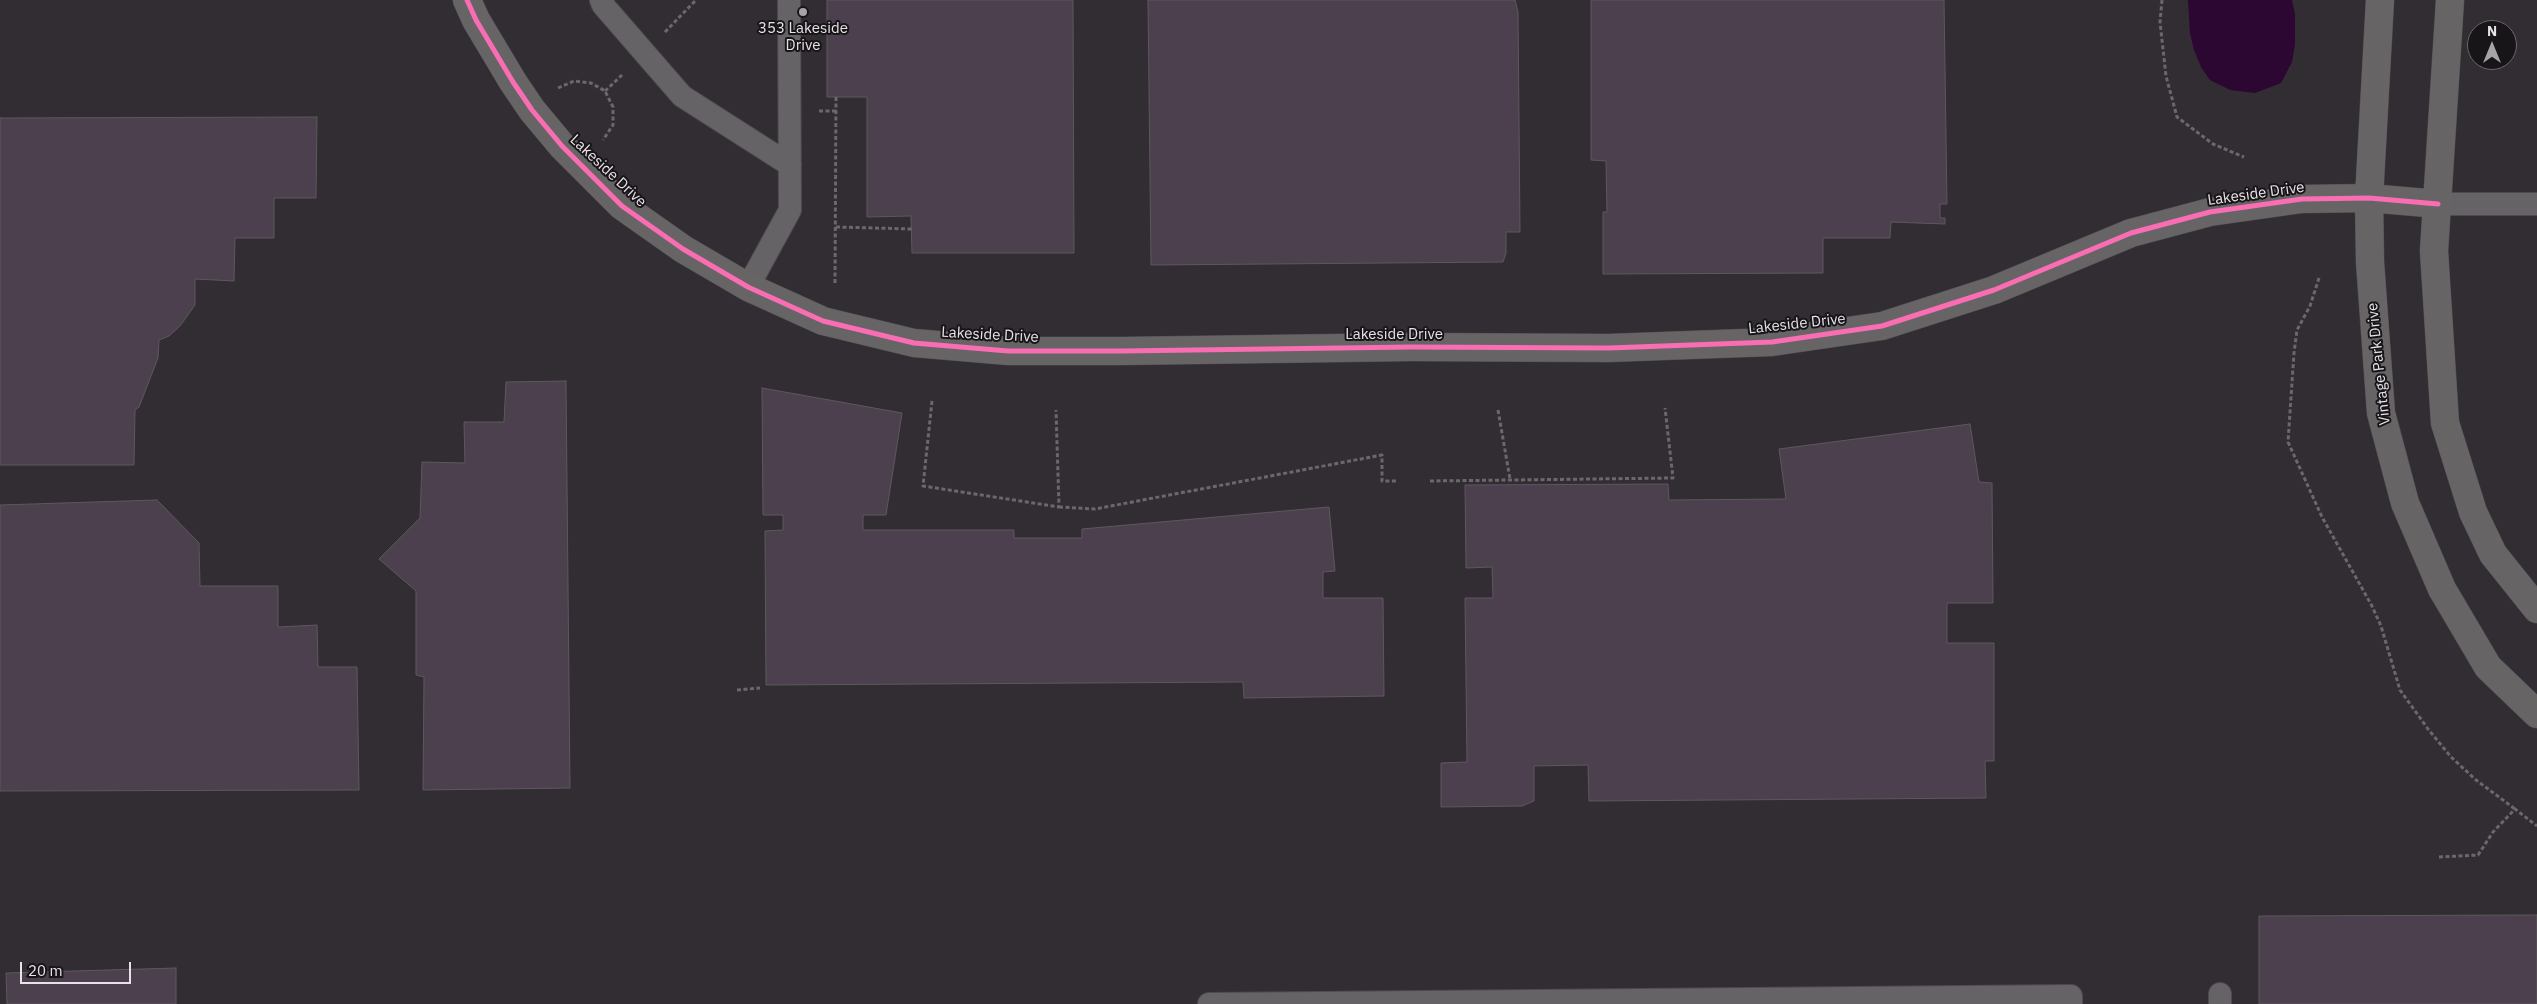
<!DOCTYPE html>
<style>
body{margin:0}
#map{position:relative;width:2537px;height:1004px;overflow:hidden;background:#312d32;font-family:"IBM Plex Sans",sans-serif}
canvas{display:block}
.north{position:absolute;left:2467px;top:20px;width:50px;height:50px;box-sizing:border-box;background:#181519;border:1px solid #6b676b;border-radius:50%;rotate:0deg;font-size:14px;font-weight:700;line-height:20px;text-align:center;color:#e7e2e7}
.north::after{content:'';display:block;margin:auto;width:18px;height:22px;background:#a7a3a8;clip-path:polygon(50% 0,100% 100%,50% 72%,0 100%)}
.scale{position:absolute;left:20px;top:962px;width:111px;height:22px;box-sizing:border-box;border:2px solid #e7e2e7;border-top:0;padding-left:6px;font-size:15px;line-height:18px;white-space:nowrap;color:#e7e2e7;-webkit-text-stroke:4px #181519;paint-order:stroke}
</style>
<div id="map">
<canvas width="2537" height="1004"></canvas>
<div class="north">N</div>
<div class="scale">20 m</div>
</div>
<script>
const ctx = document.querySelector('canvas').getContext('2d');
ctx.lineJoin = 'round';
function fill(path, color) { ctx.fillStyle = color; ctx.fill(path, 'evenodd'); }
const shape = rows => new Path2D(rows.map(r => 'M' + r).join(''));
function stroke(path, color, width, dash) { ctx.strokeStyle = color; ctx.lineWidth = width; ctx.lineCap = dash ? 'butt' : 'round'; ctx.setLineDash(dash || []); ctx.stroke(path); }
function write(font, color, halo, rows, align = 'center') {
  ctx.font = font + ' "IBM Plex Sans",sans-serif'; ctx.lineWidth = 4; ctx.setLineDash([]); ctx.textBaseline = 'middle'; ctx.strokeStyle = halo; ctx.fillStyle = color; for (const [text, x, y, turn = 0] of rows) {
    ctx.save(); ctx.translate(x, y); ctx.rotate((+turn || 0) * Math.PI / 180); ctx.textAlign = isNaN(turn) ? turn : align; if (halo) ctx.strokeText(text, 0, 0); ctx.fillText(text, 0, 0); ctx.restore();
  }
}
fill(shape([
 [2188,0,2292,0,2295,14,2295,44,2292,62,2281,83,2255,93,2230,90,2210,80,2201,67,2194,50,2190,33]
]), '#2c0731');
const building = shape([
 [827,0,1073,0,1074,253,912,253,911,216,867,217,867,97,827,97,827,0],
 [1148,0,1515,0,1518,12,1520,232,1506,232,1506,253,1503,262,1151,265,1148,0],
 [1591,0,1944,0,1947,204,1940,204,1940,218,1945,218,1945,224,1891,222,1890,238,1823,238,1823,273,1603,274,1603,212,1607,212,1606,161,1591,160,1591,0],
 [317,117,316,198,274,198,274,238,235,238,234,281,195,279,195,305,180,326,169,336,159,340,158,358,139,407,135,410,134,465,0,465,0,118,317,117],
 [566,381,570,788,423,790,424,677,416,675,416,591,379,559,420,518,422,462,465,463,464,422,504,422,506,382,566,381],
 [762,388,902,413,886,515,863,515,863,530,1014,530,1014,538,1082,538,1082,529,1329,507,1335,571,1323,572,1323,598,1383,598,1384,696,1244,698,1243,682,766,685,765,531,783,530,783,515,763,515,762,388],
 [1970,424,1979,482,1992,483,1993,603,1947,603,1947,643,1994,643,1994,761,1985,761,1986,798,1589,801,1588,765,1534,766,1534,801,1522,806,1441,807,1441,763,1467,762,1465,598,1493,598,1492,567,1466,568,1465,485,1668,484,1669,500,1786,499,1779,449,1970,424],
 [157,500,199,543,200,586,278,586,278,627,317,625,318,667,357,667,359,790,0,791,0,505,157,500],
 [2537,915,2537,1004,2259,1004,2259,916,2537,915],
 [176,968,176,1004,7,1004,6,973,176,968]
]);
fill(building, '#4c404f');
stroke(building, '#5c595d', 1);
const lane = shape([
 [601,0,603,5,682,96,790,165],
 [2438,204,2537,204],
 [748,287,790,210,789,0],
 [2220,994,2220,1004],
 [1209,1004,2071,996,2071,1004]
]);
const secondary = shape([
 [467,0,476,20,513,82,532,110,562,146,622,206,683,249,748,287,823,321,914,343,1008,351,1122,351,1411,347,1609,348,1772,342,1882,326,1994,290,2131,233,2210,212,2302,199,2369,198,2438,204],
 [2380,0,2369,198,2370,262,2381,413,2405,503,2442,589,2488,667,2537,714],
 [2450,0,2434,251,2445,423,2473,512,2493,554,2537,609]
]);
stroke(lane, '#4e4b4f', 24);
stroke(secondary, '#4e4b4f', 29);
stroke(shape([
 [2162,0,2160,22,2166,76,2177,117,2213,144,2244,157],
 [665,32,696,0],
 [558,88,574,81,591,83,605,91,613,107,613,125,603,140],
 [605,91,622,75],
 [819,111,836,111],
 [836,227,912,229],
 [2319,278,2310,306,2297,330,2294,353,2288,442,2322,517,2372,606,2381,626,2400,690,2428,729,2451,757,2476,780,2515,809],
 [835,283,836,97],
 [932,401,923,486,1059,507,1056,410],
 [1498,410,1510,479],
 [1430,481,1673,478,1665,408],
 [1059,507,1095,509,1382,455,1382,481,1397,481],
 [737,690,760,688],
 [2439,857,2478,855,2493,832,2515,809,2537,826]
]), '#6b686b', 3, [4, 2.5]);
stroke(lane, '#666366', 22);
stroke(secondary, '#676465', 28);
stroke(shape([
 [467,0,476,20,513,82,532,110,562,146,622,206,683,249,748,287,823,321,914,343,1008,351,1122,351,1411,347,1609,348,1772,342,1882,326,1994,290,2131,233,2210,212,2302,199,2369,198,2438,204]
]), '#f96db3', 5);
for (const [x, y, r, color] of [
 [803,12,5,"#a7a3a8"]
]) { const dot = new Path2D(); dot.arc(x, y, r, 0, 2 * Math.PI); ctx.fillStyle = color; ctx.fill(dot); stroke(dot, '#181519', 2); }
write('15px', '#e7e2e7', '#181519', [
 ["353 Lakeside",803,29],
 ["Drive",803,46]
]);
write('15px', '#e7e2e7', '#181519', [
 ["Lakeside Drive",608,171,43],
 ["Lakeside Drive",2256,194,-8],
 ["Lakeside Drive",1797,324,-6],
 ["Lakeside Drive",990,335,3],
 ["Lakeside Drive",1394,335],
 ["Vintage Park Drive",2379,364,-96]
]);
</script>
